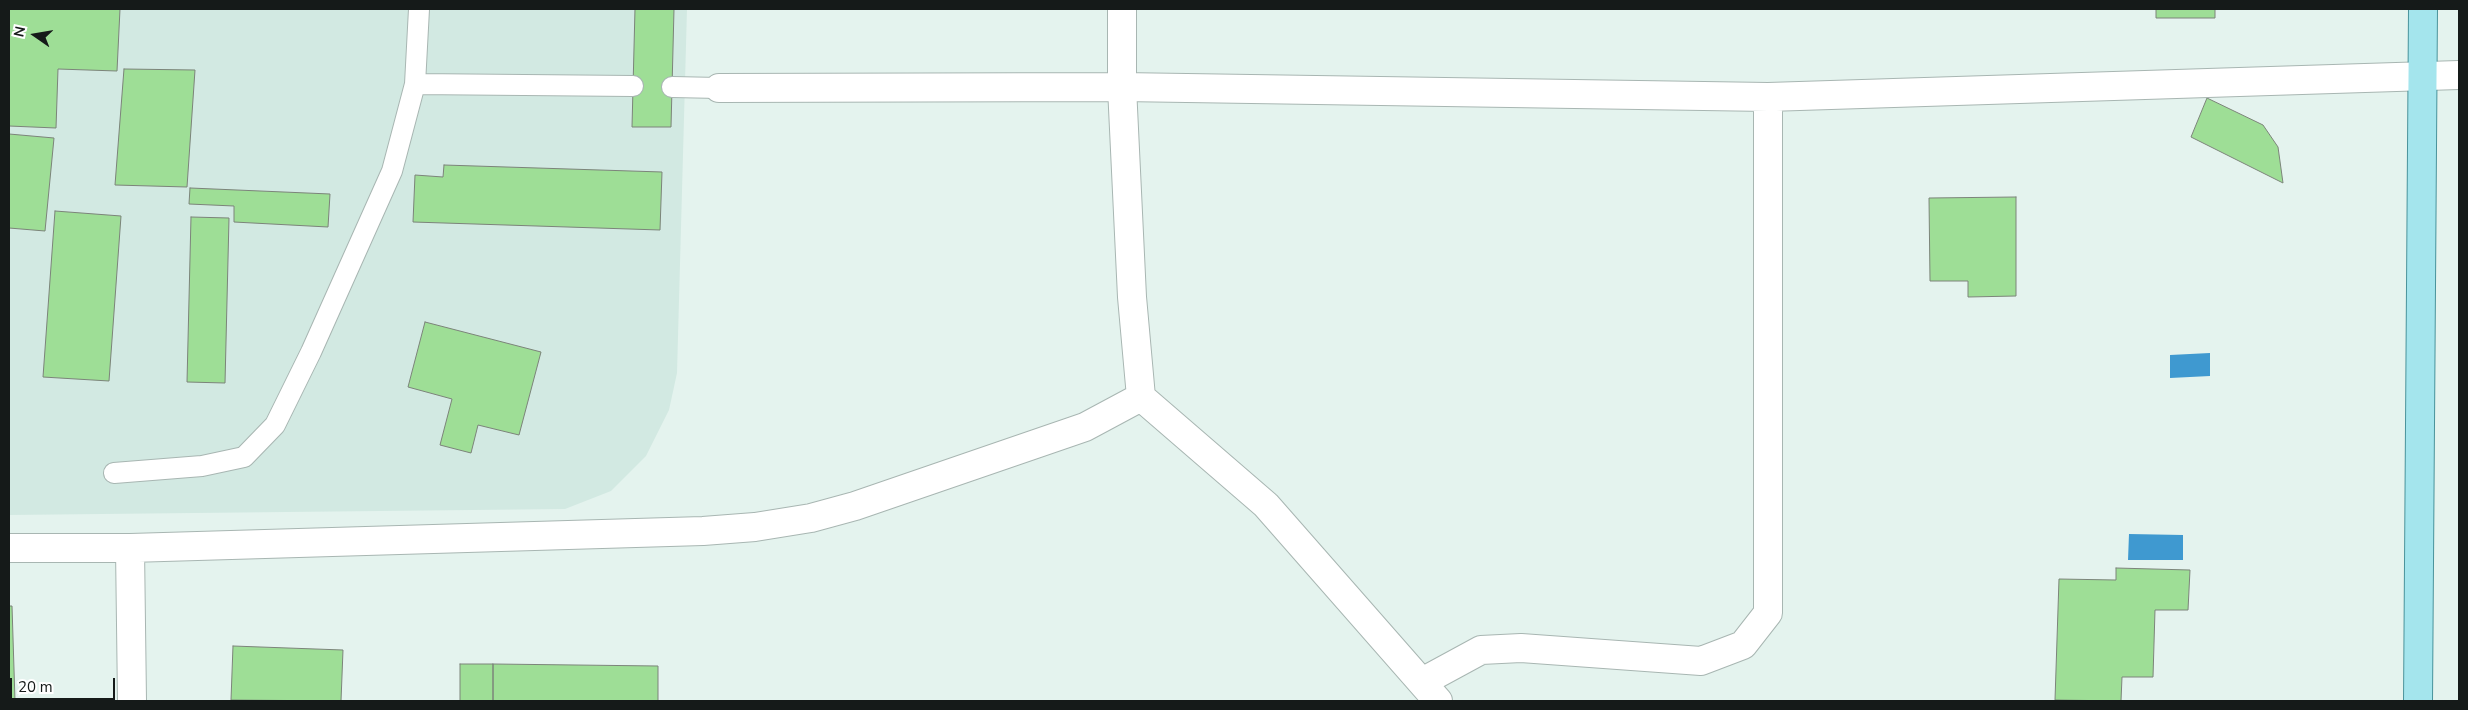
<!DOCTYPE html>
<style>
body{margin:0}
#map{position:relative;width:2468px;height:710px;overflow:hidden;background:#e4f3ee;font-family:"Nunito Sans",sans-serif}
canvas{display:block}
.frame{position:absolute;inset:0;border:10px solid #151a19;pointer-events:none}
.north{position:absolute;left:10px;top:10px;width:50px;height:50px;-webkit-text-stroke:4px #fff;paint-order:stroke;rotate:283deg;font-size:14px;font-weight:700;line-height:20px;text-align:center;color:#151a19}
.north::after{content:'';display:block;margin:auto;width:18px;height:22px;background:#151a19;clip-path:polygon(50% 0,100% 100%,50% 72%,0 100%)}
.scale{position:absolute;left:10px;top:678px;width:105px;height:22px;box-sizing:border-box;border:2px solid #151a19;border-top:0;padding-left:6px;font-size:15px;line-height:18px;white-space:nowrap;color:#151a19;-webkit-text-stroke:4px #fff;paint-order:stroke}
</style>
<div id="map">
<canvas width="2468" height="710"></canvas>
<div class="frame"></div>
<div class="north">N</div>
<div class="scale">20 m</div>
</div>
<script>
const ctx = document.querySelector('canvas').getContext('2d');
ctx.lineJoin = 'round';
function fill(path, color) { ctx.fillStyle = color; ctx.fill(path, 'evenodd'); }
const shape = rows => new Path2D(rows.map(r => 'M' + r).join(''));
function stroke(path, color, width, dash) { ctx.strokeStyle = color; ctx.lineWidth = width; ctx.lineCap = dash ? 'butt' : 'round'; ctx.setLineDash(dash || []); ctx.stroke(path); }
fill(shape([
 [9,9,687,9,677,373,669,410,646,456,611,491,565,509,9,515]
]), '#d2e9e2');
fill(shape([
 [2210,353,2210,376,2170,378,2170,355],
 [2129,534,2183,535,2183,560,2128,560]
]), '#3f99d0');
const building = shape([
 [9,9,120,9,117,71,58,69,56,128,9,126,9,9],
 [635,9,674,9,671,127,632,127,635,9],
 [2156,9,2215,9,2215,18,2156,18,2156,9],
 [124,69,195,70,187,187,115,185,124,69],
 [2207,98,2263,125,2278,147,2283,183,2191,137,2207,98],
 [9,134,54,138,45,231,9,228,9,134],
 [444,165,662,172,660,230,413,222,415,175,443,177,444,165],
 [190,188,330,194,328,227,234,222,234,206,189,204,190,188],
 [2016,197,2016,296,1968,297,1968,281,1930,281,1929,198,2016,197],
 [55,211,121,216,109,381,43,377,55,211],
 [191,217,229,218,225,383,187,382,191,217],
 [425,322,541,352,519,435,478,425,471,453,440,445,452,399,408,387,425,322],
 [2116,568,2190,570,2188,610,2155,610,2153,677,2122,677,2121,701,2055,700,2059,579,2116,580,2116,568],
 [9,606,12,606,15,701,9,701,9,606],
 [233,646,343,650,341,701,231,700,233,646],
 [460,664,493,664,493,701,460,701,460,664],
 [493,664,658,666,658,701,493,701,493,664]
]);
fill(building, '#9ede96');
stroke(building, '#7c847a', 1);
const lane = shape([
 [415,84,633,86],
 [672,87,719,88],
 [114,473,202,466,244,457,275,425,311,352,392,171,415,84,419,9]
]);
const street = shape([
 [719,88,1122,87,1768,97,2459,75],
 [1141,397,1266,505,1438,701],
 [9,548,130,548,703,531,755,527,811,518,855,506,1085,427,1141,397,1132,297,1122,87,1122,9],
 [130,548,132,701],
 [1422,682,1481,650,1521,648,1701,661,1743,645,1768,613,1768,97]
]);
const primary = shape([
 [2418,701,2423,9]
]);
stroke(lane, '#a8b6b2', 22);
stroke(street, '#a8b6b2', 30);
stroke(primary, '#4a939b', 30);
stroke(lane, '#fff', 20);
stroke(street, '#fff', 28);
stroke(primary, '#a4e5ed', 28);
</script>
